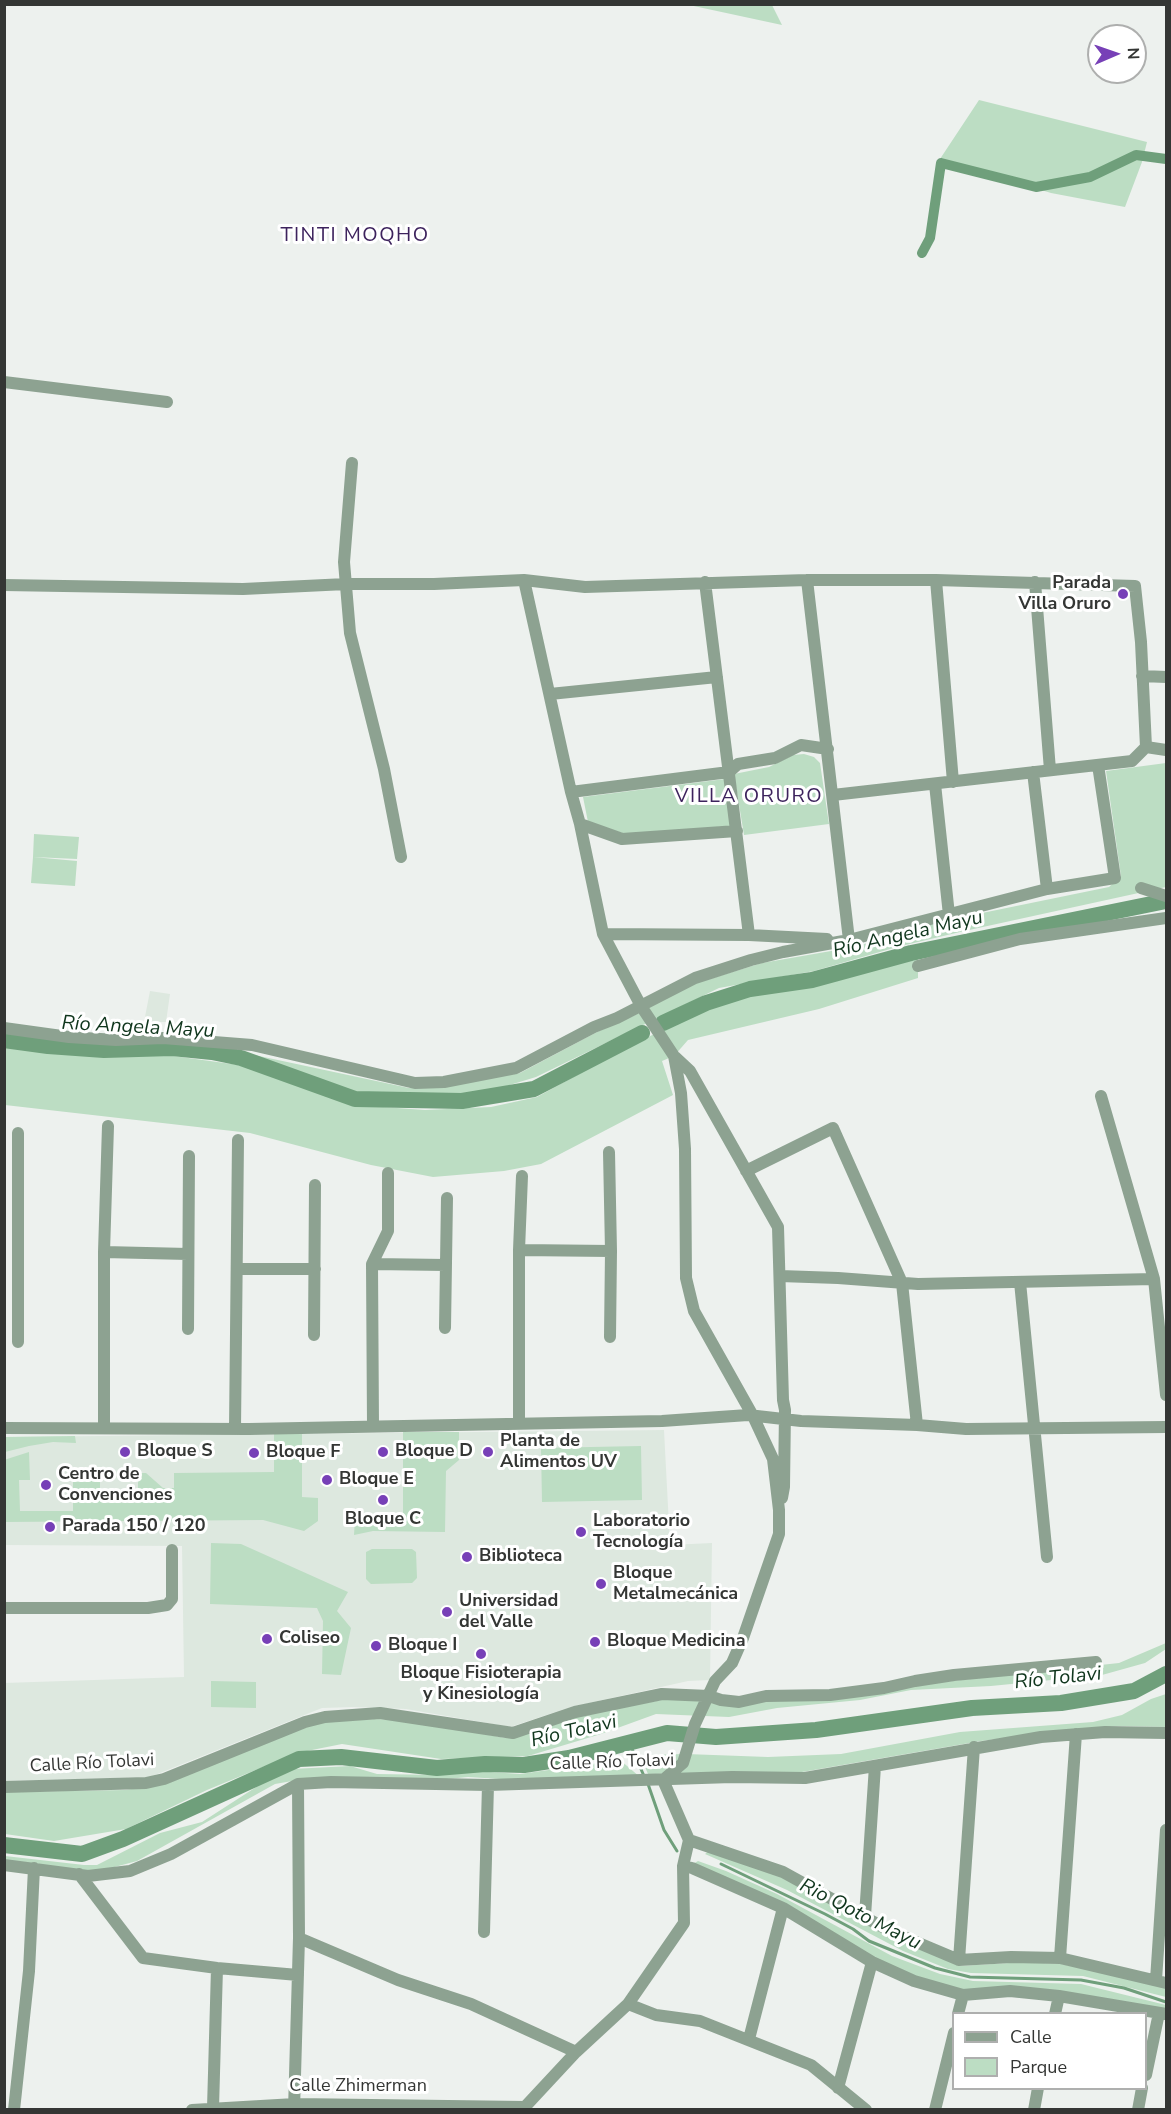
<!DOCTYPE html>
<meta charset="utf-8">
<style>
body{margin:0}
#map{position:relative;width:1171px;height:2114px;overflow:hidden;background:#edf1ee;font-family:"Nunito Sans",sans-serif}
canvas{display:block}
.frame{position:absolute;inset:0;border:6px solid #343634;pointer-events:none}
.legend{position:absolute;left:952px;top:2012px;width:195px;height:78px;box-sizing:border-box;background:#fff;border:2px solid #aeafae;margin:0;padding:8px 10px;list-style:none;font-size:18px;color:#343634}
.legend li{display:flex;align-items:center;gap:12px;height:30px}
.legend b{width:30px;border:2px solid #aeafae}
.north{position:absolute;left:1087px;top:24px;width:60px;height:60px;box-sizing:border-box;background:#fff;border:2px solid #aeafae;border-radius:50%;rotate:88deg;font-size:16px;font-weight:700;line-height:24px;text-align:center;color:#343634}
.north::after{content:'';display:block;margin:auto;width:21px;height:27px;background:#7740b7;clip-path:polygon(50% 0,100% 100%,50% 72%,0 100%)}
</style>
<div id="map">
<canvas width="1171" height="2114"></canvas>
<div class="frame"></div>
<ul class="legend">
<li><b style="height:8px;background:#8da291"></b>Calle</li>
<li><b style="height:16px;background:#bcddc3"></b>Parque</li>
</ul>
<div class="north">N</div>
</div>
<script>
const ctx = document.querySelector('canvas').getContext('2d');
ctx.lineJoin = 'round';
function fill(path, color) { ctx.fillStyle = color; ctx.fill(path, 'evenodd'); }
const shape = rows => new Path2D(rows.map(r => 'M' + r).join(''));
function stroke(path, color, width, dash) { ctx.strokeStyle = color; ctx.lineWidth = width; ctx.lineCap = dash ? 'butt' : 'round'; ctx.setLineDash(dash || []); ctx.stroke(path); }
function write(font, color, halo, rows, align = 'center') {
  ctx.font = font + ' "Nunito Sans",sans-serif'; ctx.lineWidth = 6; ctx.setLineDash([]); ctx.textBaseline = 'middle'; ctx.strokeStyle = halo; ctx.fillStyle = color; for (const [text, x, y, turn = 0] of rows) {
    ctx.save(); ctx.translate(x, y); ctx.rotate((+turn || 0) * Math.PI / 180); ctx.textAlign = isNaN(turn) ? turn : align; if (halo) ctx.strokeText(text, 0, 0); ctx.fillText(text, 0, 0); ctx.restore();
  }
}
fill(shape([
 [150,991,170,994,166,1022,144,1022],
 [664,1430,670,1545,712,1543,710,1680,688,1681,571,1707,510,1727,406,1709,354,1707,322,1708,150,1777,5,1781,4,1683,184,1677,182,1546,5,1545,5,1437]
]), '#dde8df');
fill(shape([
 [689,5,772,5,782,25],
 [979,100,1147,142,1142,162,1125,207,1051,193,940,159],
 [804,754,814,757,820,763,829,824,744,835,734,774,769,767,793,755],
 [1166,763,1166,887,960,932,897,947,814,971,719,988,536,1077,503,1087,461,1094,357,1093,245,1053,409,1088,434,1088,520,1073,597,1032,633,1016,693,984,762,963,854,947,948,920,1109,887,1121,876,1106,771],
 [725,779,730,826,625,834,588,822,583,797],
 [34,834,79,837,77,859,33,857],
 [33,857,77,861,75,886,31,883],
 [918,958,918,978,819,1009,688,1040,674,1056,662,1061,673,1095,541,1164,504,1171,433,1177,371,1165,250,1133,5,1105,4,1046,53,1052,117,1056,159,1054,239,1065,355,1105,425,1110,491,1107,537,1097,633,1044,706,1010,746,997,819,985,888,960],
 [403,1432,459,1432,459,1460,446,1471,445,1532,373,1531,354,1535,355,1518,403,1517],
 [274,1433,302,1433,302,1497,318,1498,318,1521,304,1531,263,1520,5,1522,4,1460,29,1452,30,1480,19,1480,20,1511,73,1511,73,1474,100,1474,100,1502,138,1503,138,1473,146,1473,163,1488,174,1488,174,1473,274,1472],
 [75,1436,76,1443,53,1442,29,1446,5,1452,5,1437],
 [641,1446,642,1500,542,1502,541,1448],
 [211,1543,241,1544,348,1592,337,1611,351,1628,341,1675,322,1674,323,1621,317,1608,210,1604],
 [372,1549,412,1549,416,1552,417,1578,412,1583,371,1584,366,1579,366,1552],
 [1166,1643,1166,1649,1145,1663,1102,1675,991,1686,911,1690,860,1700,777,1708,729,1717,656,1714,601,1734,528,1756,441,1759,342,1744,297,1753,207,1790,126,1829,54,1841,5,1834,5,1792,125,1790,159,1785,297,1730,324,1722,374,1719,406,1720,506,1738,580,1716,671,1698,739,1706,766,1701,1119,1663],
 [211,1681,256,1682,256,1708,211,1707],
 [1166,1694,1166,1727,1119,1726,1077,1729,981,1741,802,1772,648,1774,640,1755,686,1754,768,1757,841,1754,960,1732,1093,1722,1122,1715,1151,1699],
 [620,1760,640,1777,533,1781,468,1777,437,1780,298,1780,275,1784,137,1861,96,1872,5,1861,5,1856,84,1865,97,1865,160,1833,202,1822,264,1782,292,1769,350,1766,377,1774,439,1775,475,1771,520,1774],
 [710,1850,782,1875,960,1966,1026,1962,1062,1964,1166,1987,1166,1997,1083,1976,971,1973,948,1969,903,1951,787,1890,705,1854],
 [698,1861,726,1871,777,1894,892,1956,940,1974,973,1981,1081,1984,1166,2005,1166,2011,958,1989,913,1977,693,1864]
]), '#bcddc3');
stroke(shape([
 [629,1742,644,1776],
 [648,1784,664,1830,677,1851],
 [721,1864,825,1914,853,1929,869,1941,935,1968,970,1977,1081,1980,1124,1988,1166,2002]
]), '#6f9f7b', 3);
stroke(shape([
 [922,253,930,238,941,163,1036,187,1090,177,1136,155,1166,159]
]), '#6f9f7b', 10);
stroke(shape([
 [663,1023,706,1003,750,989,812,980,911,953,1166,901],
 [4,1040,48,1046,104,1050,172,1048,212,1052,241,1058,355,1099,462,1101,534,1089,642,1033],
 [4,1845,82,1854,123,1839,299,1759,341,1757,437,1768,485,1764,524,1765,569,1758,667,1733,716,1737,816,1730,972,1708,1061,1703,1134,1691,1166,1674]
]), '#6f9f7b', 16);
stroke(shape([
 [4,382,167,402],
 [352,463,344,562,350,633,384,769,401,857],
 [524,580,571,792,580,824,603,934,641,1006,674,1056,681,1093,685,1149,686,1278,694,1311,753,1416,773,1459,779,1510,779,1534,743,1638,732,1663,715,1681,695,1724,683,1763,663,1780,689,1840,783,1872,890,1931,959,1960,1011,1957,1060,1958,1166,1983],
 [807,580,849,940],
 [936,580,953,782],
 [705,582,749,935],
 [1035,582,1050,770],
 [4,585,243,589,346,584,434,584,524,580,585,587,807,580,936,580,1135,586,1141,642,1146,747,1132,761,833,795],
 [1142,676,1166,677],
 [550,694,717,677],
 [1146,747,1166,750],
 [1033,772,1047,889],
 [935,784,949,915],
 [571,792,729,772,738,764,775,758,801,745,828,749],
 [580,824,622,839,737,831],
 [1141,888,1166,896],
 [603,934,749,935,827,939],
 [918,966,1020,939,1166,918],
 [4,1028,69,1037,116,1040,163,1038,252,1045,415,1083,444,1082,516,1068,594,1027,617,1018,695,978,751,960,783,952,849,940,1047,889,1115,878,1098,765],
 [675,1057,690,1071,778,1227,783,1400,785,1410,784,1487,782,1498],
 [1101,1096,1154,1279,1166,1395],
 [609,1152,611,1251,610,1337],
 [746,1171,833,1128,902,1283,917,1425],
 [519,1250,611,1251],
 [104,1252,188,1254],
 [372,1264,446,1265],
 [237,1269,315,1269],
 [780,1276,838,1278,918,1284,1154,1279],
 [1020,1282,1047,1557],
 [445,1328,447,1198],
 [188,1329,189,1156],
 [314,1335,315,1185],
 [18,1342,18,1133],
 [519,1423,519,1250,522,1176],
 [373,1426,372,1264,388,1231,388,1173],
 [4,1428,249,1429,662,1421,748,1415,801,1421,917,1425,966,1429,1166,1427],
 [104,1428,104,1252,108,1126],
 [235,1429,238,1140],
 [4,1608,148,1608,167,1605,172,1599,172,1550],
 [4,1787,146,1783,164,1779,305,1722,325,1717,380,1713,513,1733,575,1712,662,1694,709,1696,721,1700,739,1702,766,1696,830,1695,884,1688,915,1681,954,1675,1096,1662],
 [4,1865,88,1876,130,1871,171,1854,298,1784,331,1782,488,1785,732,1777,805,1778,1041,1737,1105,1732,1166,1733],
 [683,1866,692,1868,783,1908,872,1962,914,1981,963,1995,1010,1991,1059,1996,1166,2014],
 [79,1874,143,1958,217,1968,298,1975],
 [865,1916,875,1766],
 [484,1932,488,1785],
 [299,1938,398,1980,471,2004,576,2052],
 [1060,1958,1076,1734],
 [959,1960,974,1747],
 [1156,1980,1166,1830],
 [628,2004,656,2015,700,2021,811,2065,866,2110],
 [958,2014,963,1995],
 [1055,2014,1059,1996],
 [749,2039,783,1908],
 [1146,2075,1159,2013],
 [838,2088,872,1962],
 [213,2108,217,1968],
 [14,2110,29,1971,34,1868],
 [192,2110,295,2104,524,2107],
 [294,2110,299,1938,298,1784],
 [522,2110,576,2052,628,2004,684,1923,683,1866,689,1840],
 [935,2110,954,2033],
 [1034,2110,1038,2088],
 [1138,2110,1142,2088]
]), '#8da291', 12);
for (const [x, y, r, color] of [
 [1123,594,6,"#7740b7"],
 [125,1452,6,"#7740b7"],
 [383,1452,6,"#7740b7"],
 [488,1452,6,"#7740b7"],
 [254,1453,6,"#7740b7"],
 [327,1480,6,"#7740b7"],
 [46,1485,6,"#7740b7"],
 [383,1500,6,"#7740b7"],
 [50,1527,6,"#7740b7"],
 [581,1532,6,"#7740b7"],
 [467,1557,6,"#7740b7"],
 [601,1584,6,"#7740b7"],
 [447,1612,6,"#7740b7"],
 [267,1639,6,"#7740b7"],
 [595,1642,6,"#7740b7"],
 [376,1646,6,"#7740b7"],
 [481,1654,6,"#7740b7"]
]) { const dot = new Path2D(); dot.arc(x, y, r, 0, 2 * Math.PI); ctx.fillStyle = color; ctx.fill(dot); stroke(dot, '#fff', 2); }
write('bold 18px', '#343634', '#fff', [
 ["Parada",1111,584,"right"],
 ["Villa Oruro",1111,605,"right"],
 ["Planta de",500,1442],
 ["Alimentos UV",500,1463],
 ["Bloque S",137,1452],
 ["Bloque D",395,1452],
 ["Bloque F",266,1453],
 ["Centro de",58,1475],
 ["Convenciones",58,1496],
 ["Bloque E",339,1480],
 ["Bloque C",383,1520,"center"],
 ["Laboratorio",593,1522],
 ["Tecnología",593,1543],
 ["Parada 150 / 120",62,1527],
 ["Biblioteca",479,1557],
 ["Bloque",613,1574],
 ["Metalmecánica",613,1595],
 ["Universidad",459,1602],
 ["del Valle",459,1623],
 ["Coliseo",279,1639],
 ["Bloque Medicina",607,1642],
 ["Bloque I",388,1646],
 ["Bloque Fisioterapia",481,1674,"center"],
 ["y Kinesiología",481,1695,"center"]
], 'left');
write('18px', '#343634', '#fff', [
 ["Calle Río Tolavi",612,1763,-2],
 ["Calle Río Tolavi",92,1764,-3],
 ["Calle Zhimerman",358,2087]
]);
ctx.letterSpacing = '1.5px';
write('20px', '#3d235d', '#fff', [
 ["TINTI MOQHO",355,236],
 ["VILLA ORURO",749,797]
]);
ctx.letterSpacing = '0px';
write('italic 20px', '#10361d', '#fff', [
 ["Río Angela Mayu",908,935,-13],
 ["Río Angela Mayu",138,1028,3],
 ["Río Tolavi",1058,1679,-6],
 ["Río Tolavi",574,1732,-13],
 ["Rio Qoto Mayu",860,1915,27]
]);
</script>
